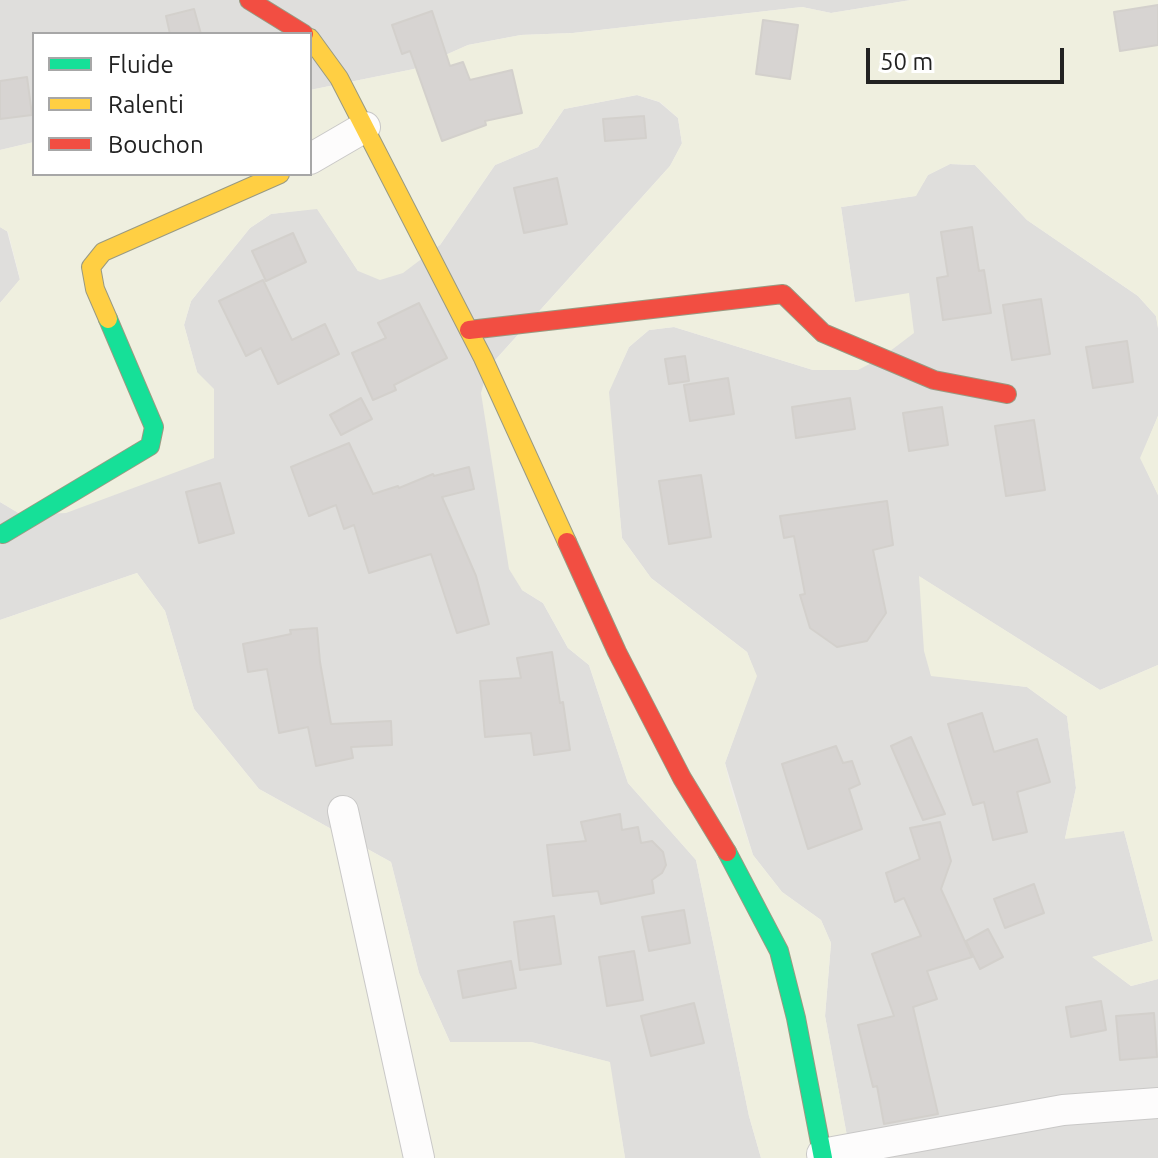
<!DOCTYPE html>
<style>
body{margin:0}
#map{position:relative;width:1158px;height:1158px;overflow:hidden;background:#f0eeeb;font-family:Ubuntu,sans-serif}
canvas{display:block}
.legend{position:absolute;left:32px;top:32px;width:280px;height:144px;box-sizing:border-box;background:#fff;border:2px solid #a7a7a7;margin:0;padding:10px 14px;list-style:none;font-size:24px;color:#222}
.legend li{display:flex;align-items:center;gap:16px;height:40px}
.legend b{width:40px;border:2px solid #a7a7a7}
.scale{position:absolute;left:866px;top:48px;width:198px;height:36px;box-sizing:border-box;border:4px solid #222;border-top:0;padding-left:10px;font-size:24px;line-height:28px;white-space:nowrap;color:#222;-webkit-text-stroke:6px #fff;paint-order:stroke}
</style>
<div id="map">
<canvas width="1158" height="1158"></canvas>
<ul class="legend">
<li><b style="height:10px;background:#16e098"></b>Fluide</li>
<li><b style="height:10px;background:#ffcf43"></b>Ralenti</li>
<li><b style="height:10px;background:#f24e42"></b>Bouchon</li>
</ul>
<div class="scale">50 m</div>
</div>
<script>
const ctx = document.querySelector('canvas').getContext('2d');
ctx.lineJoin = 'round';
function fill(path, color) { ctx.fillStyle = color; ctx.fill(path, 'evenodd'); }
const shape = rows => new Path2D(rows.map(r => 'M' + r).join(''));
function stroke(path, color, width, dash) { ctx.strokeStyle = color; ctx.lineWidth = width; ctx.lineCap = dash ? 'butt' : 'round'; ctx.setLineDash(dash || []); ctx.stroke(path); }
fill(shape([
 [0,0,911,0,831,13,802,7,573,33,521,35,468,45,414,69,310,90,310,34,34,34,34,142,0,150],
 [637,95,659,102,678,118,682,144,670,166,488,368,522,590,543,603,568,648,589,665,628,783,696,860,749,1116,761,1158,625,1158,609,1062,531,1042,450,1042,419,973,391,862,259,789,194,709,165,611,137,573,0,620,0,502,22,515,197,372,184,325,191,301,250,228,271,214,317,208,358,271,440,245,495,165,538,147,564,109],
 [950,164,975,165,1027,220,1138,296,1156,316,1158,328,1158,416,1141,458,1158,495,1158,665,1100,690,920,577,931,675,1027,687,1067,716,1076,788,1065,838,1124,831,1153,941,1093,957,1131,986,1158,979,1158,1158,851,1158,825,1016,831,943,821,920,782,892,753,855,725,763,756,676,747,652,651,578,622,538,608,392,629,347,649,330,674,327,813,370,909,294,855,303,841,207,915,196,928,175],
 [0,227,7,231,20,280,0,303]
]), '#dfdedc');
fill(shape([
 [911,0,1158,0,1158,328,1156,316,1138,296,1027,220,975,165,950,164,928,175,916,196,841,207,855,302,909,293,914,333,881,358,858,370,813,370,674,327,649,330,629,347,609,392,622,538,651,578,747,652,757,676,725,763,730,785,753,855,782,892,821,920,831,943,825,1016,851,1158,761,1158,749,1116,696,860,628,783,589,665,568,648,543,603,522,590,509,569,481,393,488,368,670,166,682,143,678,118,660,102,637,95,564,109,538,147,495,165,440,245,403,273,380,280,358,271,317,209,271,214,250,228,191,301,184,325,197,372,214,389,214,458,66,513,22,515,0,502,0,303,20,279,8,232,0,227,0,150,34,142,34,174,310,174,310,90,414,69,468,45,521,35,573,33,802,7,831,13],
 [1158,416,1158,495,1140,458],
 [137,573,165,611,194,709,259,789,391,862,419,973,450,1042,531,1042,610,1062,625,1158,0,1158,0,620],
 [919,576,1100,690,1158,665,1158,979,1131,986,1092,957,1153,941,1124,831,1065,839,1076,788,1067,716,1027,687,931,676,924,651]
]), '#efefdf');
const building = shape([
 [1158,5,1158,45,1120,51,1114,12,1158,5],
 [194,9,201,34,170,34,166,16,194,9],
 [432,11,450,66,463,62,470,80,512,70,522,113,485,121,486,125,442,141,410,51,402,54,392,25,432,11],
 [763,20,798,25,790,79,756,74,763,20],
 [27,77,32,115,0,119,0,81,27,77],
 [644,116,646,138,605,141,603,119,644,116],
 [557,178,567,224,524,233,514,188,557,178],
 [972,227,979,271,984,270,991,313,943,320,937,278,948,276,941,232,972,227],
 [293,233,306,262,266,281,252,251,293,233],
 [263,280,292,340,325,324,339,354,278,384,261,348,246,356,219,301,263,280],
 [1041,299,1050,354,1012,360,1003,305,1041,299],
 [419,303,447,358,394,385,396,390,373,400,352,353,386,338,378,323,419,303],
 [1127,341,1133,382,1093,388,1086,347,1127,341],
 [685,356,689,381,669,384,665,359,685,356],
 [728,378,734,414,690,421,684,385,728,378],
 [361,398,372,419,341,435,330,415,361,398],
 [850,398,855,429,796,438,792,407,850,398],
 [942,407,948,445,909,451,903,413,942,407],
 [1034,420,1045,490,1006,496,995,426,1034,420],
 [349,443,373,494,398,486,399,488,433,474,434,476,469,467,474,489,442,497,476,576,489,624,457,633,431,554,369,573,354,525,344,529,336,505,309,516,291,467,349,443],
 [701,475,711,537,669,544,659,481,701,475],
 [220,483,234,533,199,543,186,492,220,483],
 [887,501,893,545,873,550,886,613,867,641,837,647,810,628,800,595,805,594,794,536,784,538,780,516,887,501],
 [317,628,320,662,331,724,391,721,392,745,351,747,353,758,316,766,308,727,279,733,267,669,248,672,243,644,291,634,290,630,317,628],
 [552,652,560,703,563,702,570,750,534,755,531,733,485,737,480,681,521,678,517,658,552,652],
 [982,713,994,752,1037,739,1050,782,1017,792,1027,832,993,840,984,802,973,805,948,724,982,713],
 [911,737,945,814,923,820,891,746,911,737],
 [836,746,843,763,852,761,860,784,849,789,862,829,808,849,782,764,836,746],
 [620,814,622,830,638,827,641,843,652,841,663,852,666,865,662,873,652,880,654,893,601,904,598,891,553,896,547,845,586,841,581,822,620,814],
 [940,822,951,861,941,889,972,957,927,971,937,999,913,1007,938,1114,884,1124,877,1086,873,1087,858,1025,894,1016,872,954,921,936,904,898,895,902,886,873,920,859,910,828,940,822],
 [1034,884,1044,913,1005,928,994,899,1034,884],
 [684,910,690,943,649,951,642,917,684,910],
 [554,916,561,964,520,970,514,922,554,916],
 [988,929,1003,957,980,969,966,941,988,929],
 [634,951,643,1000,607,1006,599,957,634,951],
 [511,961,516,988,463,998,458,971,511,961],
 [1101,1001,1106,1030,1071,1037,1066,1007,1101,1001],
 [694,1003,704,1043,651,1056,641,1016,694,1003],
 [1154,1013,1157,1057,1120,1060,1116,1016,1154,1013]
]);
fill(building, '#d7d4d2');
stroke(building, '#d3d0cc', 2);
const street = shape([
 [310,159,365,127],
 [343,811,419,1158],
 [822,1154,1063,1110,1158,1103]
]);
const fast = shape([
 [3,534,150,446,154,427,108,319],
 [727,852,779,951,796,1018,823,1158]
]);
const slow = shape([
 [310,38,339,78,483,358,567,542],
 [108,319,95,289,91,267,103,252,280,174]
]);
const jam = shape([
 [249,0,304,34],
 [469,330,783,294,823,333,934,380,1007,394],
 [567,542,617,652,682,778,727,852]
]);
stroke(street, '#c9c8c7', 32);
stroke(fast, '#999a82', 20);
stroke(slow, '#999a82', 20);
stroke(jam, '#999a82', 20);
stroke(street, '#fdfcfc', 30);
stroke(fast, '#16e098', 18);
stroke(slow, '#ffcf43', 18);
stroke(jam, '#f24e42', 18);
</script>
